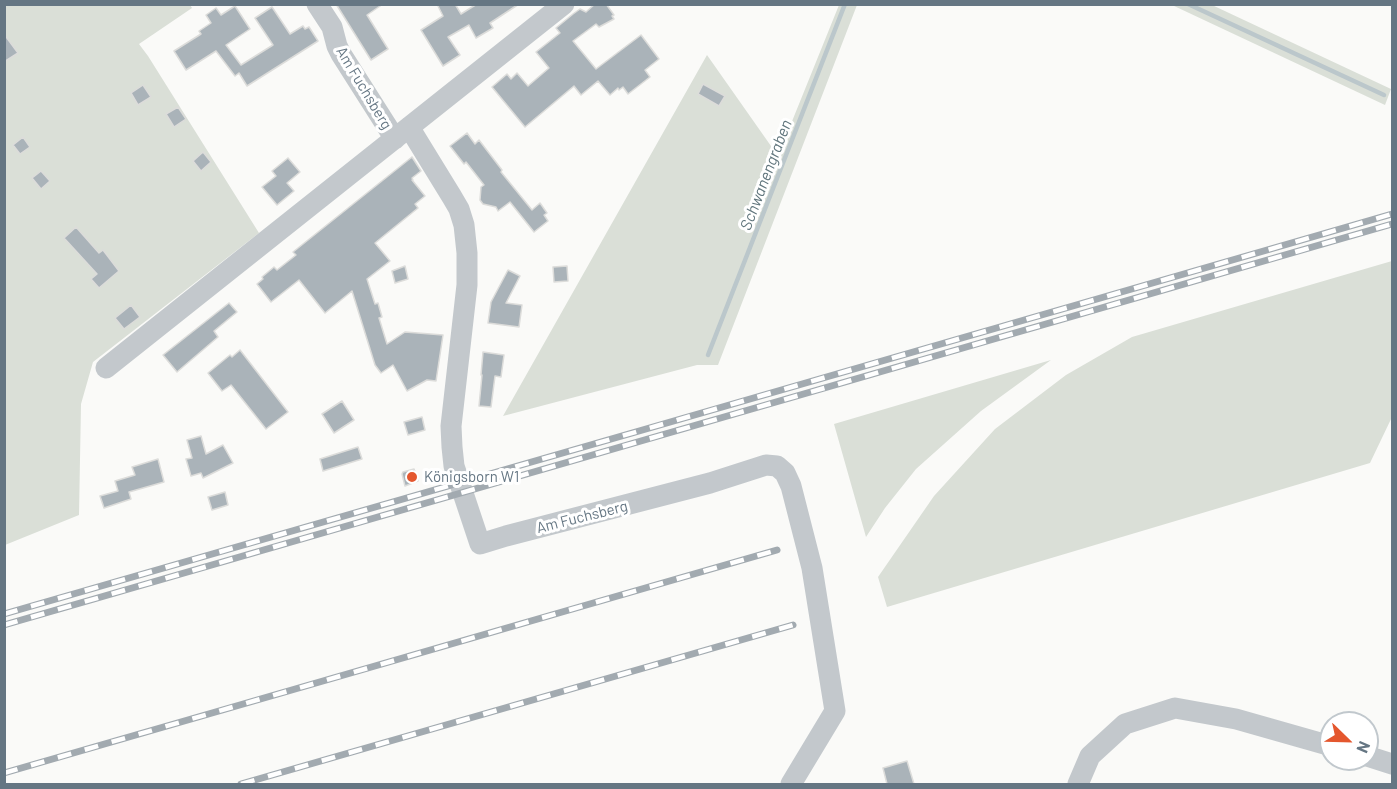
<!DOCTYPE html>
<meta charset="utf-8">
<style>
body{margin:0}
#map{position:relative;width:1397px;height:789px;overflow:hidden;background:#fafaf8;font-family:Barlow,sans-serif}
canvas{display:block}
.frame{position:absolute;inset:0;border:6px solid #657683;pointer-events:none}
.north{position:absolute;left:1319px;top:711px;width:60px;height:60px;box-sizing:border-box;background:#fff;border:2px solid #c1c8cd;border-radius:50%;rotate:113deg;font-size:16px;font-weight:700;line-height:24px;text-align:center;color:#657683}
.north::after{content:'';display:block;margin:auto;width:21px;height:27px;background:#e4572e;clip-path:polygon(50% 0,100% 100%,50% 72%,0 100%)}
</style>
<div id="map">
<canvas width="1397" height="789"></canvas>
<div class="frame"></div>
<div class="north">N</div>
</div>
<script>
const ctx = document.querySelector('canvas').getContext('2d');
ctx.lineJoin = 'round';
function fill(path, color) { ctx.fillStyle = color; ctx.fill(path, 'evenodd'); }
const shape = rows => new Path2D(rows.map(r => 'M' + r).join(''));
function stroke(path, color, width, dash) { ctx.strokeStyle = color; ctx.lineWidth = width; ctx.lineCap = dash ? 'butt' : 'round'; ctx.setLineDash(dash || []); ctx.stroke(path); }
function write(font, color, halo, rows, align = 'center') {
  ctx.font = font + ' Barlow,sans-serif'; ctx.lineWidth = 6; ctx.setLineDash([]); ctx.textBaseline = 'middle'; ctx.strokeStyle = halo; ctx.fillStyle = color; for (const [text, x, y, turn = 0] of rows) {
    ctx.save(); ctx.translate(x, y); ctx.rotate((+turn || 0) * Math.PI / 180); ctx.textAlign = isNaN(turn) ? turn : align; if (halo) ctx.strokeText(text, 0, 0); ctx.fillText(text, 0, 0); ctx.restore();
  }
}
fill(shape([
 [5,5,190,5,192,8,139,44,148,56,259,233,93,362,81,404,79,515,5,545],
 [839,5,857,5,718,365,697,365,503,416,707,55,778,156],
 [1172,5,1212,5,1391,89,1385,105],
 [1392,261,1392,417,1370,463,887,607,878,577,934,496,995,429,1066,375,1132,337],
 [1051,360,981,411,916,469,885,508,866,537,834,424]
]), '#dadfd7');
stroke(shape([
 [1188,4,1384,95],
 [708,355,845,4]
]), '#bbc7cb', 4.5);
const building = shape([
 [336,4,383,4,367,15,388,49,371,60,336,4],
 [437,4,455,4,461,14,477,4,519,4,490,23,493,28,476,38,469,25,448,37,460,55,443,66,421,30,443,16,437,4],
 [595,4,606,4,614,15,612,16,614,19,599,27,596,24,573,41,596,69,641,35,659,59,645,70,650,77,628,94,623,87,619,90,618,88,610,95,598,81,581,95,574,86,525,127,492,87,507,74,511,79,517,73,528,86,549,68,536,52,560,33,556,28,573,14,580,9,586,12,595,4],
 [235,6,250,29,226,45,241,65,273,45,255,18,272,7,290,34,303,26,305,29,309,27,318,41,247,86,239,73,235,76,216,51,186,70,174,51,201,34,199,31,211,23,206,15,216,8,221,15,235,6],
 [4,34,18,53,4,62,4,34],
 [703,84,725,96,719,106,698,94,703,84],
 [143,85,151,97,138,105,131,93,143,85],
 [178,107,186,119,174,127,166,114,178,107],
 [467,133,475,144,479,140,502,170,501,172,532,210,540,203,547,213,544,215,548,221,534,232,510,202,498,211,496,207,483,204,480,200,481,187,484,185,466,162,464,164,450,146,467,133],
 [23,137,30,147,20,154,13,145,23,137],
 [203,152,211,162,201,171,193,161,203,152],
 [412,157,421,171,412,178,413,180,412,180,425,196,415,204,418,208,375,243,390,261,367,279,375,304,378,303,382,317,379,318,387,344,405,332,443,335,436,381,427,380,407,391,393,365,381,373,375,365,352,291,325,313,299,280,271,302,257,284,263,279,262,277,274,267,277,270,296,255,293,252,412,157],
 [288,158,300,172,287,183,294,191,277,205,262,187,276,176,272,171,288,158],
 [41,171,50,181,41,189,32,178,41,171],
 [76,227,99,253,103,250,119,271,99,288,91,279,97,274,64,238,76,227],
 [405,266,408,279,395,283,392,271,405,266],
 [567,266,568,281,554,282,553,267,567,266],
 [508,270,520,276,506,303,522,305,519,327,488,323,491,302,508,270],
 [229,303,237,312,214,331,218,337,177,372,163,355,229,303],
 [131,305,140,317,124,329,115,318,131,305],
 [240,350,288,412,266,429,231,385,222,391,208,373,230,355,232,357,240,350],
 [483,352,504,355,501,377,495,376,491,407,479,406,482,375,481,375,483,352],
 [342,401,354,420,334,433,322,414,342,401],
 [422,417,425,430,408,435,404,422,422,417],
 [201,436,206,454,223,445,233,463,203,478,201,473,191,476,186,459,192,458,187,440,201,436],
 [358,447,362,459,323,471,320,459,358,447],
 [158,459,164,482,129,492,131,499,104,508,100,496,118,491,115,481,135,475,132,467,158,459],
 [414,469,418,481,405,486,402,474,403,472,414,469],
 [225,492,228,505,212,510,208,497,225,492],
 [907,761,914,784,887,784,883,768,907,761]
]);
fill(building, '#aab3b9');
stroke(building, '#dcdcda', 1.5);
stroke(shape([
 [317,4,332,27,337,46,341,54,395,139],
 [409,127,452,197,459,209,464,225,467,253,467,285,451,426,452,447,454,466,480,544,506,536,710,483,766,465,777,466,785,473,791,486,812,568,835,711,791,784],
 [106,368,564,4],
 [1367,756,1392,764],
 [1078,784,1090,756,1125,724,1175,708,1236,719,1331,746]
]), '#c3c8cc', 21);
const rail = shape([
 [4,614,1392,214],
 [4,625,1392,224],
 [4,773,777,550],
 [241,784,793,625]
]);
stroke(rail, '#a2aab0', 7);
stroke(rail, '#fff', 4.5, [14]);
for (const [x, y, r, color] of [
 [412,477,6,"#e4572e"]
]) { const dot = new Path2D(); dot.arc(x, y, r, 0, 2 * Math.PI); ctx.fillStyle = color; ctx.fill(dot); stroke(dot, '#fff', 2); }
write('15px', '#657683', '#fff', [
 ["Am Fuchsberg",364,88,59],
 ["Am Fuchsberg",582,517,-14]
]);
write('15px', '#657683', '#fff', [
 ["Königsborn W1",424,477]
], 'left');
write('italic 16px', '#60757c', '#fff', [
 ["Schwanengraben",766,175,-69]
]);
</script>
